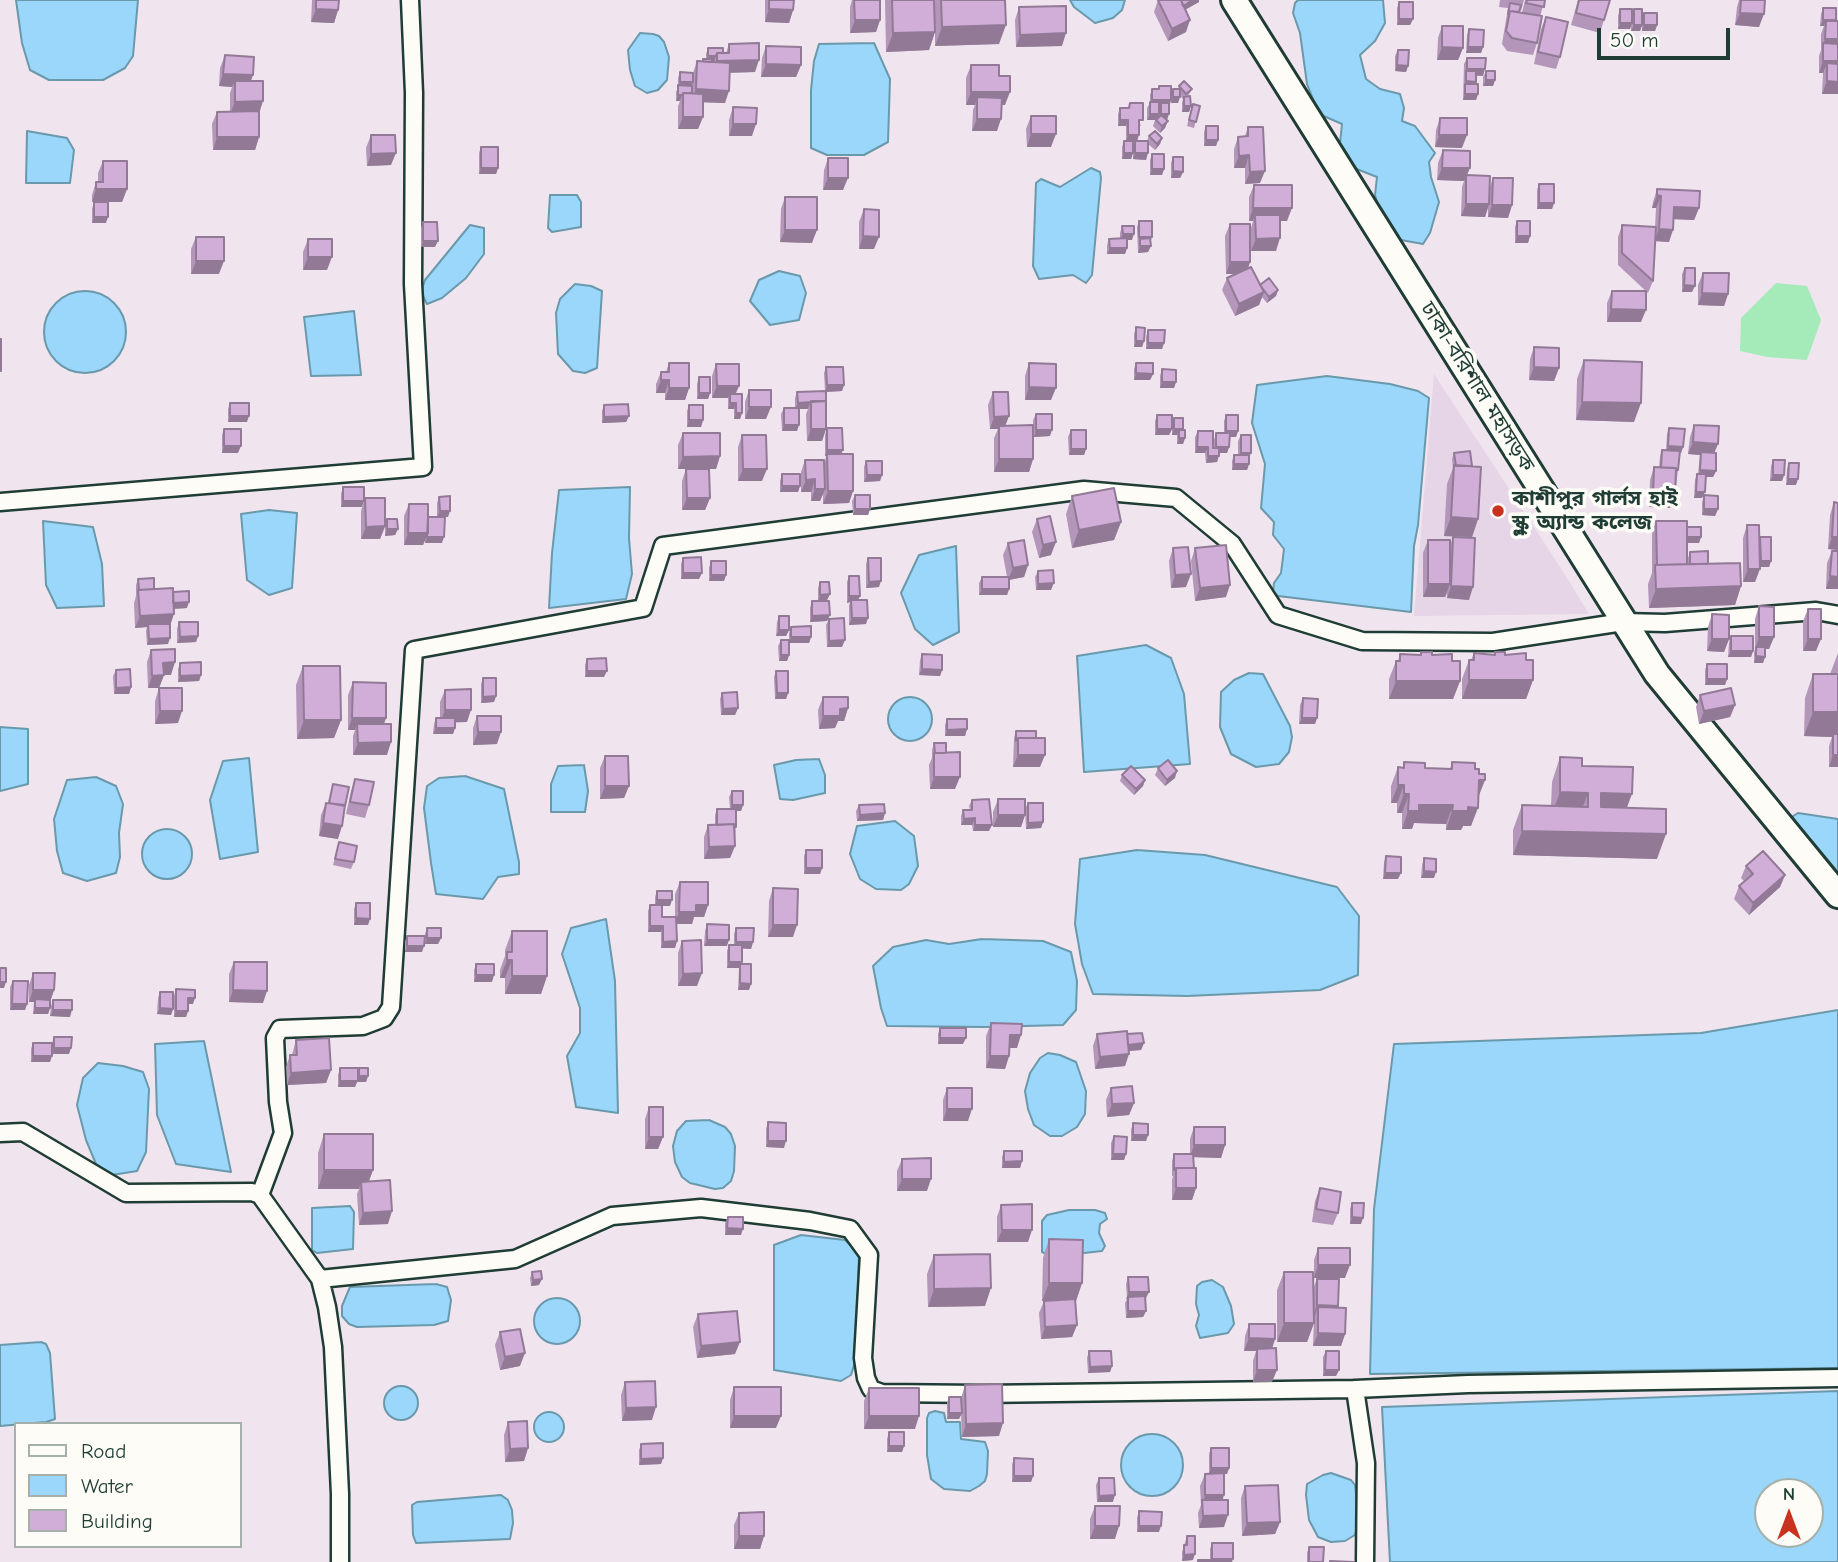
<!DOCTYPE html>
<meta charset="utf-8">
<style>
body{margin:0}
#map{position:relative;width:1838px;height:1562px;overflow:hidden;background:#f0e5ee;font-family:"Comic Neue",sans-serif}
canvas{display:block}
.legend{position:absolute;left:14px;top:1422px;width:228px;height:126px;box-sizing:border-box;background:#fdfcf7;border:2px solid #a4b0a9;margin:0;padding:9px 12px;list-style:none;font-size:21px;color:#1f3d34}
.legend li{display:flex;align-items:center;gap:14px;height:35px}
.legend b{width:35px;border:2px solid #a4b0a9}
.north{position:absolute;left:1754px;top:1478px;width:70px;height:70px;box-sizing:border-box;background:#fdfcf7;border:2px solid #a4b0a9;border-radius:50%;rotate:0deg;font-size:19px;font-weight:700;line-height:28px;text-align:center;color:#1f3d34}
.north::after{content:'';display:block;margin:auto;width:24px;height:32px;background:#c8321e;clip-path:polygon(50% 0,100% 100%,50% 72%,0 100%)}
.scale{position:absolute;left:1597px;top:28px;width:133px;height:32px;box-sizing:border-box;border:4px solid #1f3d34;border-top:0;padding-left:9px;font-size:21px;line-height:24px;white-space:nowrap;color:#1f3d34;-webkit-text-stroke:5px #fdfcf7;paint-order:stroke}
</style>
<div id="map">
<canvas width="1838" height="1562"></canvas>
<ul class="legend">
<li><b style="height:9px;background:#fdfcf7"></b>Road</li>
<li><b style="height:19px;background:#9bd6fb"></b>Water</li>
<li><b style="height:19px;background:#d0aed8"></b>Building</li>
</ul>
<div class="north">N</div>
<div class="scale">50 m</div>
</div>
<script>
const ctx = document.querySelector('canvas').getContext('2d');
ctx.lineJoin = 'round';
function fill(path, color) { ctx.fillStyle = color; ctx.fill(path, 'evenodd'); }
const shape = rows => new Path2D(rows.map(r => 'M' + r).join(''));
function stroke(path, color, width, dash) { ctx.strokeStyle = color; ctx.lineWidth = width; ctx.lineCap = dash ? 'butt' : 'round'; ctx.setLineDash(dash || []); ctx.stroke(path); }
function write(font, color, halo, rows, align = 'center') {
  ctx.font = font + ' "Comic Neue","Noto Sans Bengali",sans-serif'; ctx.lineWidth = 7; ctx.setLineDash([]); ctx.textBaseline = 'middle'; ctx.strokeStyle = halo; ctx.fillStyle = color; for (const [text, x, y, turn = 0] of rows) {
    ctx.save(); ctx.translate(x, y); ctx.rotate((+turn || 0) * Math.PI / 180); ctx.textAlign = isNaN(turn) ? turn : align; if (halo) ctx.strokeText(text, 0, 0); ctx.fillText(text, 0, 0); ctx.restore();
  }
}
fill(shape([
 [1434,374,1564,573,1589,614,1414,616],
 [1449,549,1469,599,1447,598]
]), '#e6d4e7');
fill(shape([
 [1776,283,1807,286,1821,320,1807,360,1767,357,1740,351,1741,318]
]), '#a4ebb9');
const water = shape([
 [16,0,138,0,133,56,125,68,103,80,49,80,30,70,22,43,16,0],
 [1070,0,1125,0,1122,10,1113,18,1095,23,1074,7,1070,0],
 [1298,0,1383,0,1385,23,1375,41,1360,55,1366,79,1380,89,1400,94,1404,108,1402,121,1415,126,1435,153,1429,162,1431,177,1439,202,1430,233,1423,244,1401,240,1385,231,1375,195,1377,177,1354,168,1341,158,1340,143,1342,124,1319,114,1307,84,1300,33,1293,13,1295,3,1298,0],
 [640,33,653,34,659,36,664,42,669,57,667,80,658,90,647,93,635,86,630,70,628,50,640,33],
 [874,43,890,79,888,142,864,155,827,155,811,148,811,90,814,61,819,44,874,43],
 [27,131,67,138,74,150,70,183,26,183,27,131],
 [1091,168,1100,172,1101,178,1092,275,1086,283,1073,275,1039,279,1033,266,1036,183,1041,179,1060,187,1091,168],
 [550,195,577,195,581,202,581,227,552,232,548,228,550,195],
 [470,225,484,228,484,254,466,278,442,298,427,304,421,292,425,280,470,225],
 [779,271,800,276,806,293,799,320,770,325,750,301,759,280,779,271],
 [575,284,591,286,602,291,597,368,585,373,573,371,558,354,556,313,560,299,575,284],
 '44 332a41 41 0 1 1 82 0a41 41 0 1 1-82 0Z',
 [354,311,361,375,311,376,304,317,354,311],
 [1327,376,1390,384,1418,391,1429,398,1418,525,1414,546,1411,612,1278,596,1273,592,1274,583,1281,573,1284,549,1273,535,1274,522,1261,508,1265,464,1252,423,1257,385,1327,376],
 [630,487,629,538,632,574,626,599,549,608,552,553,559,490,630,487],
 [269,510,297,513,292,588,269,595,247,580,241,514,269,510],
 [43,521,93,527,102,564,104,606,57,608,46,585,43,521],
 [956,546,959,632,933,645,915,629,901,593,919,555,956,546],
 [1146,645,1171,658,1184,694,1190,764,1084,772,1077,656,1146,645],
 [1249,673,1263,674,1290,726,1292,737,1289,752,1279,764,1256,767,1231,754,1220,727,1221,692,1234,680,1249,673],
 '888 719a22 22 0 1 1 44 0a22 22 0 1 1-44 0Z',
 [0,727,28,729,28,784,0,791,0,727],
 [249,758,258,852,220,859,210,800,223,761,249,758],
 [819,759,825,775,825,793,793,800,780,799,774,765,796,760,819,759],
 [584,765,588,791,585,812,551,812,551,784,558,766,584,765],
 [465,776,504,789,519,862,519,874,498,877,483,899,436,894,431,863,424,808,427,786,439,778,465,776],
 [96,777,116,786,123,804,119,833,120,857,116,873,87,881,63,873,57,851,54,819,67,780,96,777],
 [1798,813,1838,819,1838,880,1836,870,1811,840,1792,825,1790,818,1798,813],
 [895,821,914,836,918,866,909,884,901,890,876,889,860,879,850,854,857,826,895,821],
 '142 854a25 25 0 1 1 50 0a25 25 0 1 1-50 0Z',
 [1137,850,1205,855,1337,887,1359,916,1358,975,1320,990,1187,996,1093,994,1082,964,1075,924,1080,859,1137,850],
 [606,919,615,981,618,1113,576,1107,567,1056,580,1033,580,1008,562,954,571,928,606,919],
 [982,939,1043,941,1071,952,1077,981,1076,1010,1063,1025,985,1027,887,1026,881,1008,873,966,893,947,926,940,949,944,982,939],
 [1838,1010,1838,1368,1370,1374,1374,1209,1394,1044,1701,1033,1838,1010],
 [204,1041,231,1172,176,1164,157,1115,155,1044,204,1041],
 [1048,1053,1060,1055,1076,1062,1086,1091,1085,1114,1077,1127,1062,1136,1050,1136,1034,1125,1028,1109,1025,1091,1030,1073,1040,1058,1048,1053],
 [98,1063,123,1066,143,1072,149,1089,146,1152,137,1171,112,1175,96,1164,86,1140,77,1105,83,1078,98,1063],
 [709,1120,725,1127,731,1134,735,1146,734,1171,731,1181,723,1188,715,1189,690,1183,682,1177,675,1162,673,1146,677,1131,686,1121,709,1120],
 [350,1206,354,1212,353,1249,317,1253,312,1250,312,1208,350,1206],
 [1069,1210,1095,1210,1105,1213,1107,1219,1100,1224,1099,1233,1105,1246,1102,1251,1066,1255,1048,1255,1042,1252,1042,1221,1047,1215,1069,1210],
 [801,1235,845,1240,859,1253,856,1359,851,1375,841,1381,774,1370,774,1245,801,1235],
 [1212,1280,1223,1287,1231,1306,1234,1324,1228,1333,1200,1338,1196,1326,1199,1315,1196,1304,1197,1286,1202,1282,1212,1280],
 [436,1284,447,1287,451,1300,448,1321,434,1325,357,1327,349,1324,342,1316,342,1306,350,1287,436,1284],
 '534 1321a23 23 0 1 1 46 0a23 23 0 1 1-46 0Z',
 [41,1342,46,1344,50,1353,55,1419,46,1422,0,1426,0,1345,41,1342],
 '384 1403a17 17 0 1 1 34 0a17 17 0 1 1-34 0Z',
 [1838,1391,1838,1562,1390,1562,1382,1407,1838,1391],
 [1810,1492,1810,1534,1768,1534,1768,1492,1810,1492],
 [935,1411,944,1413,946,1422,960,1422,961,1439,985,1442,988,1451,987,1474,985,1481,979,1486,970,1491,944,1489,931,1479,927,1455,927,1418,929,1413,935,1411],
 '534 1427a15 15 0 1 1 30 0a15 15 0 1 1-30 0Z',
 '1121 1465a31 31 0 1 1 62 0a31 31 0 1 1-62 0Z',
 [1331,1473,1351,1480,1355,1485,1359,1521,1355,1535,1345,1541,1331,1542,1318,1537,1309,1520,1306,1495,1307,1484,1323,1475,1331,1473],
 [501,1495,508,1500,512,1510,513,1523,510,1539,416,1543,413,1535,412,1505,417,1502,501,1495]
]);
fill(water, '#9bd6fb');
stroke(water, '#6999ab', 2);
const minor = shape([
 [0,502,423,467,413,284,414,93,410,0],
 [0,1133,23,1132,126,1193,252,1192,260,1195,283,1133,278,1102,275,1038,280,1029,363,1026,384,1018,391,1007,414,650,643,608,663,546,1084,490,1176,498,1232,544,1278,615,1362,641,1493,642,1623,622,1665,623,1816,611,1838,615],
 [260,1195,320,1279,327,1307,333,1347,340,1494,340,1562],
 [320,1279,515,1259,612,1216,701,1208,810,1221,850,1229,869,1255,863,1358,866,1378,871,1389,882,1393,981,1394,1355,1389,1468,1384,1838,1378],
 [1355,1389,1366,1463,1365,1562]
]);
const trunk = shape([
 [1234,0,1657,674,1838,895]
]);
stroke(minor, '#1f3d34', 21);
stroke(trunk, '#1f3d34', 30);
stroke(minor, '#fdfcf7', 16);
stroke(trunk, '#fdfcf7', 24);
fill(shape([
 [312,0,339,0,338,10,334,23,311,22],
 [765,0,794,0,793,10,789,23,765,22],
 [852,0,880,0,880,20,876,32,850,33,850,7],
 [885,0,1005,0,999,44,935,46,935,32,929,50,886,52],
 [1158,0,1199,0,1199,2,1185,9,1186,32,1168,41,1154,12],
 [1500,0,1524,0,1521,11,1520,11,1519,12,1522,13,1525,0,1545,0,1540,16,1537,43,1533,55,1507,51,1502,44,1508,8,1499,7],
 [1578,0,1610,0,1600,33,1571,25],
 [1739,0,1765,0,1759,27,1735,25,1737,7],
 [1399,2,1413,19,1410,25,1397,25,1397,8],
 [1019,7,1062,46,1016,47,1015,20],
 [1823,8,1836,20,1838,94,1822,94,1823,73,1819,73,1819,56,1821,50,1821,34,1824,26,1820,26,1821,14],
 [1620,9,1632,14,1634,9,1642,17,1644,13,1657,25,1655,31,1642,31,1642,26,1640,31,1631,31,1631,25,1630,29,1618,29,1618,16],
 [1546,17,1560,57,1556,69,1534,64,1541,29],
 [1442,26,1463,48,1458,60,1437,60,1438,38],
 [1469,29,1483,47,1481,53,1466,53,1467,35],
 [729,44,755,72,730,73,725,103,703,102,703,117,698,129,678,129,678,106,680,101,676,101,676,92,678,88,678,78,680,72,693,73,697,61,702,62,703,59,706,59,706,54,708,48,726,53],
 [766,46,801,65,796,77,761,77,762,58],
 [1398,50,1408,66,1406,72,1395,71,1395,56],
 [225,55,251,81,259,113,259,137,255,150,213,150,212,124,217,112,230,112,230,93,232,87,219,86,220,68],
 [1467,58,1483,76,1476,75,1475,84,1478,94,1476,100,1463,100,1464,64],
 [971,65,999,76,1005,105,1002,105,997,131,972,131,973,110,975,105,966,105,966,78],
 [1486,71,1495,80,1493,86,1483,86,1483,77],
 [1159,86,1171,95,1173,89,1178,89,1179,86,1192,89,1188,96,1191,106,1189,112,1182,112,1182,103,1183,99,1180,96,1178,103,1171,103,1171,100,1165,128,1160,133,1153,126,1155,120,1147,120,1147,108,1150,103,1150,95,1152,89,1158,89],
 [1130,103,1141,126,1139,126,1137,141,1147,141,1149,136,1162,138,1160,144,1155,150,1148,144,1146,160,1133,159,1133,147,1135,141,1126,141,1126,126,1118,126,1118,114,1120,108,1128,108],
 [1200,106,1194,128,1187,126,1191,110],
 [733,107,752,136,729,136,729,120],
 [1031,116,1051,147,1027,147,1026,129],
 [1440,118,1462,148,1435,147,1436,130],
 [1206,126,1218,140,1216,146,1204,146,1204,132],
 [1248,127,1260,183,1245,184,1245,168,1234,168,1234,149,1238,137,1245,136],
 [371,135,391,165,367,166,366,148],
 [1124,141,1133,153,1131,159,1122,159,1122,147],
 [481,147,498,168,496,174,479,174,479,153],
 [1443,150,1470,168,1467,175,1490,187,1493,178,1512,205,1508,218,1488,217,1488,208,1485,217,1461,216,1462,187,1464,181,1437,180,1438,163],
 [1152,154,1164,169,1162,175,1150,175,1150,160],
 [1173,157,1183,172,1180,178,1171,178,1171,163],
 [828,158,843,190,823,190,824,170],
 [103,161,127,189,122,202,92,202,92,195,96,182,98,182,98,173],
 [1539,184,1554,203,1552,209,1537,209,1537,190],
 [1254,185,1287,221,1280,221,1276,251,1251,251,1251,228,1253,221,1249,221,1249,197],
 [1657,189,1699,208,1694,220,1674,219,1669,242,1655,241,1653,281,1648,293,1618,265,1618,237,1622,225,1655,227,1656,208,1652,208,1653,202],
 [785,197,812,243,780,242,781,209],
 [94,202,106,223,92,223,92,209],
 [864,209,874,249,859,249,859,222],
 [1139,221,1152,237,1148,252,1138,253,1137,227],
 [1517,221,1530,236,1528,243,1515,243,1515,227],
 [423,222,435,247,421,247,421,228],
 [1230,224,1250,262,1248,268,1260,285,1278,290,1276,296,1267,303,1262,297,1259,305,1235,316,1222,290,1227,278,1235,274,1226,274,1225,236],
 [1122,226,1132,240,1127,240,1127,248,1125,254,1107,254,1107,245,1109,239,1120,238,1120,233],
 [196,237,219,274,191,274,191,249],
 [308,239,327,270,303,270,303,252],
 [1685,268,1692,292,1682,292,1682,274],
 [1703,273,1728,294,1724,306,1698,305,1698,285],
 [1612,291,1641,322,1607,322,1607,303],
 [1136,327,1144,341,1142,347,1134,347,1134,334],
 [1148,330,1164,343,1162,349,1146,349,1146,337],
 [1534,347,1559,368,1554,381,1529,380,1530,359],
 [1584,360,1634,422,1576,420,1577,379],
 [669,363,689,388,685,400,665,400,665,393,656,393,656,384,661,372,666,372],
 [1029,363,1051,400,1025,400,1025,376],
 [1136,363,1153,374,1150,380,1134,380,1134,369],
 [716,364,736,394,742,413,740,419,734,419,734,409,728,409,728,398,712,398,712,376],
 [826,367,844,385,842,391,826,392,826,429,822,441,807,441,806,414,808,409,799,409,797,431,782,431,781,414,784,408,795,408,795,398,797,392,825,391,824,373],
 [1162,369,1176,382,1174,388,1160,388,1160,376],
 [699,377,710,393,708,399,697,399,697,384],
 [749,390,766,419,745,419,745,402],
 [993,392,1009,416,1005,426,1033,425,1033,420,1036,414,1050,436,1034,437,1033,459,1029,472,994,472,994,438,998,429,990,429,988,405],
 [230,403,247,422,228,422,228,409],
 [604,405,629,416,626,422,602,423,602,411],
 [689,405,703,420,701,427,687,427,687,411],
 [1157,415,1172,424,1174,418,1182,430,1185,438,1183,444,1177,444,1177,435,1172,435,1172,429,1169,435,1155,435,1155,421],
 [1226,415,1238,431,1236,437,1230,437,1229,447,1227,453,1219,453,1217,462,1206,463,1205,453,1195,453,1195,437,1198,431,1214,448,1214,440,1216,433,1224,433,1224,421],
 [1694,425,1714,453,1716,471,1713,477,1705,477,1705,492,1702,498,1694,498,1695,480,1697,474,1698,474,1700,455,1688,454,1690,437],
 [827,428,843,450,841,454,853,491,849,503,823,504,823,494,820,501,811,501,811,492,801,492,801,472,805,460,825,462,826,456,825,456,825,435],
 [1669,428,1683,447,1681,453,1680,453,1675,495,1670,508,1649,507,1650,480,1654,467,1659,468,1660,456,1662,450,1666,451,1667,434],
 [224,429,238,453,222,453,222,435],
 [1071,430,1086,449,1084,455,1069,455,1068,437],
 [683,433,720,456,716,469,709,469,710,498,705,510,682,510,682,481,686,469,678,469,678,445],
 [742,435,762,481,738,481,738,447],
 [1241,435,1251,453,1249,459,1249,464,1247,470,1232,470,1232,461,1234,455,1238,455,1238,441],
 [1454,453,1478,519,1472,537,1444,536,1447,484,1453,468,1452,459],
 [1773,460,1784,475,1782,481,1770,481,1771,466],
 [866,461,882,475,880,481,864,482,864,467],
 [1789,463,1796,485,1786,485,1787,469],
 [782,474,800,486,798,492,780,492,780,481],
 [343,487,362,507,341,507,341,494],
 [855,495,870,509,868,515,853,515,852,501],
 [1704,495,1718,509,1715,516,1702,515,1702,502],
 [1072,496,1121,522,1114,540,1072,548,1066,514],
 [439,497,448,517,441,517,442,543,425,543,425,540,423,545,404,545,404,516,409,504,428,517,437,517,437,503],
 [365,498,385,525,387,519,398,529,395,535,385,536,385,527,380,539,361,539,361,511],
 [1834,502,1838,550,1828,549,1830,515],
 [1037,519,1051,555,1039,558,1032,532],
 [1656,521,1687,527,1701,537,1699,543,1687,543,1688,558,1690,552,1741,586,1735,605,1649,608,1648,584,1652,573,1652,533],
 [1747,525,1760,539,1771,561,1769,567,1760,567,1755,582,1743,582,1743,538],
 [1453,537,1469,600,1447,598,1447,593,1445,597,1423,597,1423,553,1428,540,1450,546],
 [1008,543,1028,565,1024,577,1009,580,1009,589,1007,595,979,595,979,583,982,577,1007,577,1003,555],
 [1173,548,1186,587,1171,588,1169,561],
 [1195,548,1226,597,1195,601,1191,561],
 [1832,551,1838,551,1838,589,1826,589,1827,563],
 [683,558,699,579,681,579,681,564],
 [868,558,879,587,866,588,866,564],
 [711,561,726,575,724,581,709,581,709,568],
 [1038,571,1051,590,1036,590,1035,577],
 [849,576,860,596,858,600,866,624,849,625,849,606,850,602,847,603,847,582],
 [138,579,154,589,173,592,187,608,174,609,170,624,168,644,147,645,146,631,147,627,135,628,134,603,136,596,136,585],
 [820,582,830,594,827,600,818,601,818,588],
 [812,601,830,615,827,621,810,622,810,608],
 [1759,606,1774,637,1769,649,1765,649,1765,657,1763,663,1754,663,1754,653,1755,649,1755,619],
 [1808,609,1816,651,1803,651,1803,621],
 [1712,614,1729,639,1724,652,1707,651,1708,627],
 [779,616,789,630,786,636,776,636,777,622],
 [829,619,842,647,827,647,826,625],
 [179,622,198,636,196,642,177,643,177,629],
 [791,627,811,637,809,643,789,643,789,655,787,661,779,661,778,646,781,640,789,640,789,633],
 [1731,636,1753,651,1751,657,1728,657,1729,642],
 [151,650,171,675,164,675,159,688,148,688,147,662],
 [1421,652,1452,661,1460,681,1453,699,1389,699,1389,679,1396,661,1398,661,1400,654,1420,655],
 [1495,652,1526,660,1533,680,1526,699,1462,699,1462,679,1469,660,1471,660,1474,653,1494,655],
 [1838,653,1838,767,1829,767,1829,746,1832,737,1804,736,1805,698,1813,674,1830,674],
 [922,654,942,670,940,676,919,675,920,660],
 [587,659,604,677,585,677,585,665],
 [180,663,201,675,199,681,178,682,178,669],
 [1707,664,1727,679,1725,685,1705,685,1705,670],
 [303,666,341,720,334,738,297,739,296,685],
 [116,670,131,687,129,694,114,694,113,676],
 [776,671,788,693,786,699,775,699,774,677],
 [483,678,496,696,494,702,481,703,481,684],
 [353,682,386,718,384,724,387,755,353,755,353,736,355,730,348,730,348,695],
 [159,688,178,723,155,724,155,701],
 [445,690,467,722,455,722,455,728,453,734,433,734,434,724,436,718,440,718,440,702],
 [722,693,738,708,735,715,721,715,720,699],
 [1700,695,1735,705,1730,717,1699,724,1696,707],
 [823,697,848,708,844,721,838,721,835,728,819,729,818,710],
 [1303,698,1317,718,1315,724,1299,724,1300,705],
 [477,716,497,744,473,745,473,728],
 [947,719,967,729,965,736,945,736,945,725],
 [1016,731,1040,767,1013,767,1014,738],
 [934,743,946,753,955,789,930,789,929,765,932,758,932,750],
 [605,756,629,786,624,798,600,799,600,768],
 [1560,757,1582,766,1627,808,1657,859,1513,855,1513,830,1522,805,1551,806,1552,782],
 [1404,762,1425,768,1450,769,1452,762,1475,769,1485,780,1478,796,1471,826,1463,826,1461,830,1446,830,1446,824,1414,823,1412,829,1402,829,1402,813,1397,813,1397,803,1391,803,1391,786,1398,767,1403,768],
 [1158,768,1175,778,1165,786,1155,775],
 [1122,775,1145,780,1143,786,1134,795,1120,781],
 [355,779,369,805,365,818,346,814,351,791],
 [333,784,338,839,319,836,321,815,326,803,328,803],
 [732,791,743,805,741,811,736,811,735,846,730,858,704,859,704,837,708,825,715,825,715,815,717,809,730,809,729,797],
 [998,799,1025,815,1021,827,993,827,993,812],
 [972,800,989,831,973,831,972,825,961,825,961,816,963,810,970,810,969,806],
 [1028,803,1043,822,1041,828,1026,829,1025,809],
 [859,805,885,813,883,820,857,821,856,811],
 [339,842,354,862,351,869,333,865],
 [806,850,822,868,820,874,804,874,804,856],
 [1386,856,1398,879,1383,879,1384,862],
 [1424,858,1434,878,1421,878,1422,865],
 [1746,866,1785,875,1780,887,1749,915,1734,899,1739,886,1744,881,1741,878],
 [680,882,708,905,704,917,694,917,692,924,676,924,677,941,675,948,661,948,661,932,648,932,648,911,650,905,655,905,655,897,657,891,670,906,662,906,662,917,675,917,675,894],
 [773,888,793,937,768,937,769,901],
 [356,903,368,925,354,925,354,909],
 [707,924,727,946,704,946,705,931],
 [427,928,441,938,438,944,425,944,425,934],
 [736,928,753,942,751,949,742,948,741,964,749,990,738,990,739,968,727,968,727,951,729,945,734,945,734,934],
 [512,931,547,976,541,994,505,994,505,978,500,978,500,970,505,956,505,950],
 [407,936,422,952,405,952,405,942],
 [682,941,697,986,678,986,678,953],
 [234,962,263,1003,229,1002,229,974],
 [476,964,492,982,474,982,474,970],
 [33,973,54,990,50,1002,50,1008,48,1014,33,1014,34,1002,29,1002,29,985],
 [13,981,27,1004,25,1010,10,1010,10,987],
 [176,989,193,1004,188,1004,188,1011,186,1017,174,1017,174,996],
 [160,992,173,1009,171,1015,157,1014,158,998],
 [53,1000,70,1017,50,1016,51,1006],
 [991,1023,1017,1048,1009,1048,1009,1056,1005,1069,986,1068,986,1036],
 [940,1028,963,1044,938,1044,938,1034],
 [1097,1034,1127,1034,1144,1043,1141,1050,1129,1051,1125,1066,1095,1069,1093,1046],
 [54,1037,69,1054,52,1054,50,1062,31,1062,31,1049,33,1043,52,1043],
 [296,1040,331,1070,326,1083,287,1085,286,1067,290,1055,292,1055],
 [340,1068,358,1072,359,1068,368,1076,366,1082,357,1082,355,1087,338,1087,338,1075],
 [947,1088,968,1121,943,1121,943,1100],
 [1111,1088,1134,1103,1129,1115,1107,1117,1106,1100],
 [649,1107,663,1137,658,1149,645,1149,645,1119],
 [768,1122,784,1148,766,1147,766,1129],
 [1133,1123,1148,1135,1146,1141,1131,1141,1131,1130],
 [1194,1127,1225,1145,1221,1158,1193,1157,1196,1188,1192,1200,1172,1200,1172,1180,1173,1176,1172,1176,1172,1161,1174,1154,1190,1154,1190,1139],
 [324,1134,373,1170,369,1181,388,1224,359,1225,357,1194,359,1189,318,1189,318,1153],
 [1114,1136,1126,1154,1124,1160,1111,1160,1111,1143],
 [1004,1151,1022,1161,1020,1168,1002,1168,1002,1157],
 [902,1159,927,1191,897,1191,897,1171],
 [1320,1188,1338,1213,1333,1225,1312,1222,1315,1201],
 [1352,1203,1361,1224,1350,1224,1350,1209],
 [1001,1205,1028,1242,997,1242,997,1217],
 [728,1217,741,1235,725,1235,725,1223],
 [1049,1239,1082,1283,1076,1301,1077,1325,1072,1337,1041,1339,1039,1313,1044,1301,1042,1301,1043,1258],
 [1318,1248,1345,1278,1314,1278,1314,1260],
 [934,1255,985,1306,928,1307,927,1274],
 [532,1272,539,1285,531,1286,530,1278],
 [1284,1272,1313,1289,1317,1279,1338,1306,1338,1308,1345,1334,1341,1346,1313,1346,1314,1318,1314,1323,1307,1342,1277,1342,1277,1290],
 [1128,1277,1146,1298,1145,1298,1146,1311,1143,1317,1126,1318,1125,1303,1127,1299,1126,1284],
 [698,1314,735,1354,697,1358,693,1327],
 [1249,1324,1275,1339,1272,1348,1272,1382,1253,1382,1253,1361,1256,1351,1244,1351,1245,1336],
 [500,1332,520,1366,500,1370,495,1345],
 [1089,1351,1112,1366,1110,1372,1088,1373,1087,1358],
 [1326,1351,1339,1370,1336,1376,1323,1376,1323,1357],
 [625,1382,652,1420,622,1421,621,1395],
 [965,1385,999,1436,962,1437,961,1414,959,1419,947,1419,947,1403,949,1397,961,1398],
 [734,1387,776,1428,730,1428,730,1400],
 [869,1388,915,1429,864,1429,864,1401],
 [508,1422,528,1448,524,1461,505,1462,504,1435],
 [889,1432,904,1446,902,1452,887,1452,887,1439],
 [641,1444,663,1458,661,1464,639,1465,639,1450],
 [1211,1448,1229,1468,1227,1474,1224,1474,1223,1500,1224,1527,1199,1528,1198,1513,1201,1505,1200,1486,1205,1474,1209,1473,1209,1454],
 [1014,1458,1033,1476,1031,1482,1012,1482,1012,1465],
 [1099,1478,1113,1502,1097,1502,1096,1485],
 [1245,1486,1280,1522,1275,1534,1242,1536,1241,1498],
 [1095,1506,1115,1539,1090,1539,1090,1519],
 [1139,1511,1159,1532,1137,1532,1137,1518],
 [739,1513,764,1536,760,1549,734,1549,734,1525],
 [1187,1536,1193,1560,1182,1561,1182,1552],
 [1212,1543,1232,1562,1197,1562,1198,1560,1210,1560,1210,1549],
 [1309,1547,1323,1562,1307,1562,1307,1553]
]), '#b396ba');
fill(shape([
 [1193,0,1199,0,1199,2,1178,14,1180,8],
 [316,9,338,10,334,23,311,22],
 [769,9,793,10,789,23,765,22],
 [1740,13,1764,14,1759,27,1735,25],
 [1399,19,1413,19,1410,25,1397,25],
 [855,20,880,20,876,32,850,33],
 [1190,20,1186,32,1168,41,1172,29],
 [1823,20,1836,20,1834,26,1826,21,1824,26,1820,26],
 [1620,23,1632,23,1630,29,1618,29],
 [1006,25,999,44,935,46,942,27],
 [1634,25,1642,25,1640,31,1631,31],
 [1644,25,1657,25,1655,31,1642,31],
 [935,32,929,50,886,52,893,33],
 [1066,33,1062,46,1016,47,1020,35],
 [1825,39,1838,39,1838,52,1823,45],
 [1442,47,1463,48,1458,60,1437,60],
 [1468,47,1483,47,1481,53,1466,53],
 [708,56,716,56,714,62,706,62],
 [759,60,755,72,713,73,717,61],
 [1823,61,1838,61,1838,73,1827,63,1823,73,1819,73],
 [766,64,801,65,796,77,761,77],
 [1397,65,1408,66,1406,72,1395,71],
 [1467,69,1485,69,1483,76,1466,75],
 [223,74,253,75,249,87,235,81,232,87,219,86],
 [1486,80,1495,80,1493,86,1483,86],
 [1466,81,1476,82,1474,88,1465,84,1463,88],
 [1827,81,1838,82,1838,94,1822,94],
 [680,82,693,82,691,88,678,86],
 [696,89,729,91,725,103,691,102],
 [971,92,1010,92,1005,105,977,105,977,97,975,105,966,105],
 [1465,94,1478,94,1476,100,1463,100],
 [678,95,682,95,680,101,676,101],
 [1173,97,1180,97,1178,103,1171,103],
 [1152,100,1171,100,1169,106,1161,103,1160,106,1149,106],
 [263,101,259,114,230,114,235,102],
 [1184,106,1191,106,1189,112,1182,112],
 [1150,114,1159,114,1157,120,1147,120],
 [1161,114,1169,114,1167,120,1159,120],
 [683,117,703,117,698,129,678,129],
 [977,119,1001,119,997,131,972,131],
 [1120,120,1128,120,1126,126,1118,126],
 [1168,121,1165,128,1160,133,1162,126],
 [733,124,756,124,752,136,729,136],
 [1031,134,1056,134,1051,147,1027,147],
 [1128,135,1139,135,1137,141,1126,141],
 [1439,135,1467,135,1462,148,1435,147],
 [217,137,259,137,255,150,213,150],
 [1162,138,1160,144,1155,150,1157,144],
 [1206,140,1218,140,1216,146,1204,146],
 [396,153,391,165,367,166,371,154],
 [1124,153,1133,153,1131,159,1122,159],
 [1135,153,1148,153,1146,160,1133,159],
 [1249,155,1245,168,1234,168,1239,156],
 [481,168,498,168,496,174,479,174],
 [1442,168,1470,168,1464,181,1437,180],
 [1152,169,1164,169,1162,175,1150,175],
 [1173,171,1183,172,1180,178,1171,178],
 [1265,171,1260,183,1245,184,1250,172],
 [828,178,848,178,843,190,823,190],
 [96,189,127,189,122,202,92,202],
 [1657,195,1661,196,1656,208,1652,208],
 [1539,203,1554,203,1552,209,1537,209],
 [1466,204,1489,204,1485,217,1461,216],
 [1492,205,1512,205,1508,218,1488,217],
 [1674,207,1699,208,1694,220,1670,219],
 [1253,208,1292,208,1287,221,1255,221,1255,215,1253,221,1249,221],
 [94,217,108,217,106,223,92,223],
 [1659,229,1673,230,1669,242,1654,241],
 [785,230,817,230,812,243,780,242],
 [1123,234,1134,234,1132,240,1120,240],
 [863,236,879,237,874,249,859,249],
 [1517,236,1530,236,1528,243,1515,243],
 [1280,238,1276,251,1251,251,1256,239],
 [423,241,438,241,435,247,421,247],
 [1140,246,1151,246,1148,252,1138,253],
 [1110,248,1127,248,1125,254,1107,254],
 [308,257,332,257,327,270,303,270],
 [196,261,224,261,219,274,191,274],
 [1230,262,1250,262,1246,274,1226,274],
 [1684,285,1695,286,1692,292,1682,292],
 [1278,290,1276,296,1267,303,1269,297],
 [1264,292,1259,305,1235,316,1239,304],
 [1702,293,1728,294,1724,306,1698,305],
 [1611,309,1646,310,1641,322,1607,322],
 [1136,341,1144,341,1142,347,1134,347],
 [1148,343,1164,343,1162,349,1146,349],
 [1534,367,1559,368,1554,381,1529,380],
 [1136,373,1153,374,1150,380,1134,380],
 [661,380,669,380,665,393,656,393],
 [1162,382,1176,382,1174,388,1160,388],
 [827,385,844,385,842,391,825,392],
 [717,386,739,386,734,398,730,394,728,398,712,398],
 [1029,387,1056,388,1051,400,1025,400],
 [669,388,689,388,685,400,665,400],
 [699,393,710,393,708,399,697,399],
 [810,402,808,409,795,409,798,403],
 [1582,402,1641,403,1634,422,1576,420],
 [730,403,736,403,734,409,728,409],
 [749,407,771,407,766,419,745,419],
 [736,413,742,413,740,419,734,419],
 [230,416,249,416,247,422,228,422],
 [629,416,626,422,602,423,604,417],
 [1009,416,1004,429,999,426,998,429,990,429,994,417],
 [689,420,703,420,701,427,687,427],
 [784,425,799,425,797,431,782,431],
 [811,429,826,429,822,441,807,441],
 [1157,429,1172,429,1169,435,1155,435],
 [1174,429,1183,429,1180,435,1179,430,1177,435,1172,435],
 [1036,430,1052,430,1050,436,1034,437],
 [1226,431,1238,431,1236,437,1224,437],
 [1179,438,1185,438,1183,444,1177,444],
 [1693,442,1718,444,1713,456,1701,452,1700,455,1688,454],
 [224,446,241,446,238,453,222,453],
 [1668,446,1683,447,1681,453,1666,452],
 [1197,447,1208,447,1205,453,1195,453],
 [1216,447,1229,447,1227,453,1214,453],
 [1071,449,1086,449,1084,455,1069,455],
 [827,450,843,450,840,456,825,456],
 [720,456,716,469,678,469,683,457],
 [1208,456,1219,456,1217,462,1206,463],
 [999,459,1033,459,1029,472,994,472],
 [1234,464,1249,464,1247,470,1232,470],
 [743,469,767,469,762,481,738,481],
 [1700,470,1716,471,1713,477,1698,477],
 [867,475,882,475,880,481,864,482],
 [1773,475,1784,475,1782,481,1770,481],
 [815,479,811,492,801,492,806,480],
 [1788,479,1798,479,1796,485,1786,485],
 [782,486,800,486,798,492,780,492],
 [815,489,825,489,820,501,811,501],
 [828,491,853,491,849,503,823,504],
 [1696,492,1705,492,1702,498,1694,498],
 [1653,494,1675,495,1670,508,1649,507],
 [687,498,710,498,705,510,682,510],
 [343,501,364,501,362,507,341,507],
 [855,509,870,509,868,515,853,515],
 [1704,509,1718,509,1715,516,1702,515],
 [440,511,450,511,448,517,437,517],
 [1451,517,1478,519,1472,537,1444,536],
 [1121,522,1114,540,1072,548,1079,530],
 [385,526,380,539,361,539,366,527],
 [387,529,398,529,395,535,385,536],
 [408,533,428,533,423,545,404,545],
 [427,537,444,537,442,543,425,543],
 [1687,537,1701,537,1699,543,1685,543],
 [1832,537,1838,537,1838,550,1828,549],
 [1056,542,1051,555,1039,558,1043,545],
 [1761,561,1771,561,1769,567,1758,567],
 [1028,565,1024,577,1008,580,1013,568],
 [1748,569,1760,569,1755,582,1743,582],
 [683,573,702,573,699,579,681,579],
 [1191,574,1186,587,1171,588,1175,575],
 [711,575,726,575,724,581,709,581],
 [1830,576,1838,577,1838,589,1826,589],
 [881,581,879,587,866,588,869,582],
 [1054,583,1051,590,1036,590,1038,584],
 [1428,584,1450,584,1445,597,1423,597],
 [1230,585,1226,597,1195,601,1200,588],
 [1451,586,1473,587,1469,600,1447,598],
 [1741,586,1735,605,1649,608,1656,589],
 [982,589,1009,589,1007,595,979,595],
 [830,594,827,600,818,601,820,595],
 [849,596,860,596,857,602,851,600,850,602,847,603],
 [189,602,187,608,170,609,172,603],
 [174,614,170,626,148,624,147,627,135,628,140,616],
 [830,615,827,621,810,622,812,616],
 [852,618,868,618,866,624,849,625],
 [779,630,789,630,786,636,776,636],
 [198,636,196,642,177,643,180,637],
 [791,637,811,637,809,643,789,643],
 [1759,637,1774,637,1769,649,1756,649,1756,647,1755,649],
 [170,638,168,644,147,645,149,639],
 [1712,639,1729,639,1724,652,1707,651],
 [1808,639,1821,639,1816,651,1803,651],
 [845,640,842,647,827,647,829,641],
 [1731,651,1753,651,1751,657,1728,657],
 [781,655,789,655,787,661,779,661],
 [1756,656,1765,657,1763,663,1754,663],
 [175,662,171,675,159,675,163,663],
 [922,669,942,670,940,676,919,675],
 [587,671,607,671,604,677,585,677],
 [164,675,159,688,148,688,152,676],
 [201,675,199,681,178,682,180,676],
 [1707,679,1727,679,1725,685,1705,685],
 [1469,680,1533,680,1526,699,1462,699],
 [1396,681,1460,681,1453,699,1389,699],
 [131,687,129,694,114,694,116,688],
 [777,693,788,693,786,699,775,699],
 [496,696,494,702,481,703,483,697],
 [1735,705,1730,717,1699,724,1704,711],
 [738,708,735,715,721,715,723,709],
 [848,708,844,721,838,721,835,728,819,729,823,716,840,709],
 [445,710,471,710,467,722,440,723],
 [160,711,182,711,178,723,155,724],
 [1813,712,1838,712,1838,737,1833,734,1832,737,1804,736],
 [352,718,386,718,381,731,357,724,355,730,348,730],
 [1302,718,1317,718,1315,724,1299,724],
 [304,720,341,720,334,738,297,739],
 [436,728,455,728,453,734,433,734],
 [967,729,965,736,945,736,947,730],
 [478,732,501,732,497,744,473,745],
 [391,742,387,755,353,755,358,743],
 [1018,755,1045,755,1040,767,1013,767],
 [1833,755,1838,755,1838,767,1829,767],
 [1177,771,1175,778,1165,786,1167,780],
 [934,777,960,777,955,789,930,789],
 [1145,780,1143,786,1134,795,1136,789],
 [1479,780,1485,780,1478,798],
 [1398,785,1404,785,1397,803,1391,803],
 [605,786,629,786,624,798,600,799],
 [1560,792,1588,793,1579,817,1551,817],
 [1601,793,1632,794,1623,818,1592,817],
 [1404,794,1409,794,1402,813,1397,813],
 [732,805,743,805,741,811,730,811],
 [1419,805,1453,805,1446,824,1414,823,1412,829,1402,829,1408,811],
 [1468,807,1478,808,1471,826,1463,826,1461,830,1446,830,1452,811],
 [885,813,883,820,857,821,860,815],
 [998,815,1025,815,1021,827,993,827],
 [975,818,972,825,961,825,964,819],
 [1043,822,1041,828,1026,829,1028,823],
 [323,823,342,826,338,839,319,836],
 [975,825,992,825,989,831,973,831],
 [1522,831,1666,834,1657,859,1513,855],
 [735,846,730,858,704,859,709,847],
 [806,868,822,868,820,874,804,874],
 [1424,871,1436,872,1434,878,1421,878],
 [1385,873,1401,873,1398,879,1383,879],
 [1785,875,1780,887,1749,915,1753,903],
 [657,900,672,900,670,906,655,906],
 [696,905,708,905,704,917,694,917,692,924,675,924,679,912],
 [356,918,370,919,368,925,354,925],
 [773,925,797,925,793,937,768,937],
 [650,926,663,926,661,932,648,932],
 [427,938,441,938,438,944,425,944],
 [707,940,729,940,727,946,704,946],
 [677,941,675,948,661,948,663,942],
 [736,942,753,942,751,949,734,948],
 [407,946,424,946,422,952,405,952],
 [507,960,512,960,505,978,500,978],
 [729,962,742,962,739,968,727,968],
 [702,973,697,986,678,986,683,974],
 [476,975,494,975,492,982,474,982],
 [512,976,547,976,541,994,505,994],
 [0,982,6,982,4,988,0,988],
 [740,983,751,984,749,990,738,990],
 [33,990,54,990,50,1002,35,999,34,1002,29,1002],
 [233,990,267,991,263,1003,229,1002],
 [188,998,195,998,193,1004,186,1004],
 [12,1004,27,1004,25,1010,10,1010],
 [35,1008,50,1008,48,1014,33,1014],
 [160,1008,173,1009,171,1015,157,1014],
 [53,1010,72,1010,70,1017,50,1016],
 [176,1011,188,1011,186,1017,174,1017],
 [1010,1035,1021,1035,1017,1048,1005,1048],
 [940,1038,966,1038,963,1044,938,1044],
 [1144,1043,1141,1050,1126,1051,1128,1045],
 [54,1048,71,1048,69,1054,52,1054],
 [1129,1054,1125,1066,1095,1069,1100,1057],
 [33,1056,52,1056,50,1062,31,1062],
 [990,1056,1009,1056,1005,1069,986,1068],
 [331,1070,326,1083,287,1085,291,1073],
 [359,1076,368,1076,366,1082,357,1082,355,1087,338,1087,340,1081,357,1081],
 [1134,1103,1129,1115,1107,1117,1112,1104],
 [947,1109,972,1109,968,1121,943,1121],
 [1133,1135,1148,1135,1146,1141,1131,1141],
 [649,1137,663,1137,658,1149,645,1149],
 [768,1141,786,1141,784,1148,766,1147],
 [1194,1145,1225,1145,1221,1158,1190,1157],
 [1113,1154,1126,1154,1124,1160,1111,1160],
 [1022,1161,1020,1168,1002,1168,1004,1162],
 [324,1170,373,1170,366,1189,361,1182,359,1189,318,1189],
 [902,1179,931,1179,927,1191,897,1191],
 [1176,1188,1196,1188,1192,1200,1172,1200],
 [392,1211,388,1224,359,1225,363,1213],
 [1352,1217,1363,1218,1361,1224,1350,1224],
 [727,1228,743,1229,741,1235,725,1235],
 [1002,1230,1032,1230,1028,1242,997,1242],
 [1318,1265,1350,1265,1345,1278,1314,1278],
 [542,1279,539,1285,531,1286,533,1280],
 [1049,1283,1082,1283,1076,1301,1042,1301],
 [991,1288,985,1306,928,1307,934,1289],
 [1129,1292,1149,1292,1146,1298,1126,1299],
 [1317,1305,1338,1306,1334,1318,1318,1307,1314,1318,1312,1318],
 [1128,1311,1146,1311,1143,1317,1126,1318],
 [1284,1323,1314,1323,1307,1342,1277,1342],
 [1077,1325,1072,1337,1041,1339,1045,1327],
 [1318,1333,1345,1334,1341,1346,1313,1346],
 [1249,1338,1275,1339,1271,1352,1257,1349,1256,1351,1244,1351],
 [740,1342,735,1354,697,1358,701,1346],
 [525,1353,520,1366,500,1370,505,1357],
 [1112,1366,1110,1372,1088,1373,1090,1367],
 [1257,1370,1277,1370,1272,1382,1253,1382],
 [1325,1370,1339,1370,1336,1376,1323,1376],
 [656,1407,652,1420,622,1421,626,1408],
 [949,1413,962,1413,959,1419,947,1419],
 [734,1416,781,1416,776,1428,730,1428],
 [869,1416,919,1416,915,1429,864,1429],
 [1003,1423,999,1436,962,1437,966,1424],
 [889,1446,904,1446,902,1452,887,1452],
 [528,1448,524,1461,505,1462,510,1449],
 [663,1458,661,1464,639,1465,641,1459],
 [1211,1468,1229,1468,1227,1474,1209,1474],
 [1014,1476,1033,1476,1031,1482,1012,1482],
 [1115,1495,1113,1502,1097,1502,1099,1496],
 [1205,1495,1224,1495,1220,1508,1203,1503],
 [1228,1515,1224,1527,1199,1528,1203,1516],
 [1280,1522,1275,1534,1242,1536,1247,1523],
 [1095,1526,1119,1526,1115,1539,1090,1539],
 [1139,1526,1161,1526,1159,1532,1137,1532],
 [739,1536,764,1536,760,1549,734,1549],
 [1195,1554,1193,1560,1182,1561,1184,1555],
 [1212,1559,1233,1559,1232,1562,1211,1562]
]), '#927a97');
const building = shape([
 [316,0,339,0,338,10,316,9,316,0],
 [769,0,794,0,793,10,769,9,769,0],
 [854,0,880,0,880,20,855,20,854,0],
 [892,0,934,0,935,32,893,33,892,0],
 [941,0,1005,0,1006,25,942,27,941,0],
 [1158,0,1181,0,1190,20,1172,29,1158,0],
 [1181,0,1193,0,1183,6,1181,0],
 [1527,0,1545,0,1544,7,1526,3,1527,0],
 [1579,0,1610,0,1604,20,1576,13,1579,0],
 [1741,0,1765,0,1764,14,1740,13,1741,0],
 [1399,2,1413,2,1413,19,1399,19,1399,2],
 [1510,3,1521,5,1519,12,1510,11,1508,14,1510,3],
 [1066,6,1066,33,1020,35,1019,7,1066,6],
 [1823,8,1836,8,1836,20,1823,20,1823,8],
 [1620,9,1632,9,1632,23,1620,23,1620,9],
 [1634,9,1642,9,1642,25,1634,25,1634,9],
 [1510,11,1542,16,1537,43,1512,38,1506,31,1510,11],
 [1644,13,1657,13,1657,25,1644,25,1644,13],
 [1546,17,1568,22,1560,57,1538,52,1546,17],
 [1826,21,1838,21,1838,39,1825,39,1826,21],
 [1442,26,1463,26,1463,48,1442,47,1442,26],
 [1469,29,1484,30,1483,47,1468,47,1469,29],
 [759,43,759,60,717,61,717,53,729,53,729,44,759,43],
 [1823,43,1838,44,1838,61,1823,61,1823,43],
 [766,46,801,47,801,65,766,64,766,46],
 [708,48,723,48,723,53,717,53,716,56,708,56,708,48],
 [1398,50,1409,50,1408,66,1397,65,1398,50],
 [225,55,254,57,253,75,223,74,225,55],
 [1467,58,1486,58,1485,69,1467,69,1467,58],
 [703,59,712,59,712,62,703,62,703,59],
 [697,61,730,63,729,91,696,89,697,61],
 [1827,63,1838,64,1838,82,1827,81,1827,63],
 [971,65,999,65,999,76,1010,76,1010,92,971,92,971,65],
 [1466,71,1476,71,1476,82,1466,81,1466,71],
 [1486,71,1495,71,1495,80,1486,80,1486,71],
 [680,72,693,73,693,82,680,82,680,72],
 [235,81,263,81,263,101,235,102,235,81],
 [1184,81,1192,89,1186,94,1179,86,1184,81],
 [1465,84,1478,84,1478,94,1465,94,1465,84],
 [678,85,692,86,692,93,683,93,683,95,678,95,678,85],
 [1159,86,1171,86,1171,100,1152,100,1152,89,1159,89,1159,86],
 [1173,89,1180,89,1180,97,1173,97,1173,89],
 [683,93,703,94,703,117,683,117,683,93],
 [1190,96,1191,106,1184,106,1184,97,1190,96],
 [977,97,1002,98,1001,119,977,119,977,97],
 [1150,102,1159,102,1159,114,1150,114,1150,102],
 [1130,103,1143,103,1143,120,1139,120,1139,135,1128,135,1128,120,1120,120,1120,108,1129,108,1130,103],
 [1161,103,1169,103,1169,114,1161,114,1161,103],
 [1193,104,1200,106,1196,122,1189,120,1193,104],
 [733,107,757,108,756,124,733,124,733,107],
 [259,111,259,137,217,137,217,112,259,111],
 [1161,115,1168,121,1162,126,1156,120,1161,115],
 [1031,116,1056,116,1056,134,1031,134,1031,116],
 [1440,118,1467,118,1467,135,1439,135,1440,118],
 [1206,126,1218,126,1218,140,1206,140,1206,126],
 [1248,127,1263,127,1265,171,1250,172,1249,155,1239,156,1238,137,1248,136,1248,127],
 [1155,131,1162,138,1157,144,1149,136,1155,131],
 [371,135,395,135,396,153,371,154,371,135],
 [1124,141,1133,141,1133,153,1124,153,1124,141],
 [1135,141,1148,141,1148,153,1135,153,1135,141],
 [481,147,498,147,498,168,481,168,481,147],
 [1443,150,1470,151,1470,168,1442,168,1443,150],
 [1152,154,1164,154,1164,169,1152,169,1152,154],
 [1173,157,1183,157,1183,172,1173,171,1173,157],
 [828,158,848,158,848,178,828,178,828,158],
 [103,161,127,161,127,189,96,189,96,182,103,182,103,161],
 [1466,175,1490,176,1489,204,1466,204,1466,175],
 [1493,178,1513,178,1512,205,1492,205,1493,178],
 [1539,184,1554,184,1554,203,1539,203,1539,184],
 [1254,185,1292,185,1292,208,1253,208,1254,185],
 [1657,189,1700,191,1699,208,1674,207,1673,230,1659,229,1661,196,1657,195,1657,189],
 [785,197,817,197,817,230,785,230,785,197],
 [94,202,108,202,108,217,94,217,94,202],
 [864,209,879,210,879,237,863,236,864,209],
 [1255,215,1280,215,1280,238,1256,239,1255,215],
 [1139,221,1152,221,1152,237,1139,237,1139,221],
 [1517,221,1530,221,1530,236,1517,236,1517,221],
 [423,222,437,222,438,241,423,241,423,222],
 [1230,224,1250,224,1250,262,1230,262,1230,224],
 [1622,225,1656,227,1653,281,1622,253,1622,225],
 [1122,226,1134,226,1134,234,1123,234,1122,226],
 [196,237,224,237,224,261,196,261,196,237],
 [1127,238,1127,248,1110,248,1109,239,1127,238],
 [1150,238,1151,246,1140,246,1140,239,1150,238],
 [308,239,332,239,332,257,308,257,308,239],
 [1251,267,1264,292,1239,304,1227,278,1251,267],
 [1685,268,1695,268,1695,286,1684,285,1685,268],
 [1703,273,1729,273,1728,294,1702,293,1703,273],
 [1269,278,1278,290,1269,297,1260,285,1269,278],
 [1612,291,1646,291,1646,310,1611,309,1612,291],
 [1136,327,1145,328,1144,341,1136,341,1136,327],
 [1148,330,1165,330,1164,343,1148,343,1148,330],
 [0,339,1,339,1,371,0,371,0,339],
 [1534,347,1559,348,1559,368,1534,367,1534,347],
 [1584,360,1642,362,1641,403,1582,402,1584,360],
 [669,363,689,363,689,388,669,388,669,380,661,380,661,372,669,372,669,363],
 [1029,363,1056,364,1056,388,1029,387,1029,363],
 [1136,363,1153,363,1153,374,1136,373,1136,363],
 [716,364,739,364,739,386,717,386,716,364],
 [826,367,843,367,844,385,827,385,826,367],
 [1162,369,1176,370,1176,382,1162,382,1162,369],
 [699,377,710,377,710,393,699,393,699,377],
 [749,390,771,390,771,407,749,407,749,390],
 [826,391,826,402,826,401,798,403,797,392,826,391],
 [993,392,1008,392,1009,416,994,417,993,392],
 [730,394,742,394,742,413,736,413,736,403,730,403,730,394],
 [811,401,826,401,826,429,811,429,811,401],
 [230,403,249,403,249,416,230,416,230,403],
 [628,404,629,416,604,417,604,405,628,404],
 [689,405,703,405,703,420,689,420,689,405],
 [784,408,799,408,799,425,784,425,784,408],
 [1036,414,1052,414,1052,430,1036,430,1036,414],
 [1157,415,1172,415,1172,429,1157,429,1157,415],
 [1226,415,1238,415,1238,431,1226,431,1226,415],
 [1174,418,1183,418,1183,429,1174,429,1174,418],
 [1033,425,1033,459,999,459,999,426,1033,425],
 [1694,425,1719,426,1718,444,1693,442,1694,425],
 [827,428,842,428,843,450,827,450,827,428],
 [1669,428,1685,429,1683,447,1668,446,1669,428],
 [224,429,241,429,241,446,224,446,224,429],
 [1071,430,1086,430,1086,449,1071,449,1071,430],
 [1179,430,1185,430,1185,438,1179,438,1179,430],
 [1198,431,1213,431,1213,448,1219,448,1219,456,1208,456,1208,447,1197,447,1198,431],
 [683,433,720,433,720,456,683,457,683,433],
 [1216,433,1230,433,1229,447,1216,447,1216,433],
 [742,435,766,435,767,469,743,469,742,435],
 [1241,435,1251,435,1251,453,1241,453,1241,435],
 [1662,450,1680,451,1678,470,1676,470,1676,468,1661,468,1662,450],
 [1470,451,1472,466,1456,466,1454,453,1470,451],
 [1701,452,1716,453,1716,471,1700,470,1701,452],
 [827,454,853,454,853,491,828,491,827,454],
 [1234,455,1249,455,1249,464,1234,464,1234,455],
 [805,460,824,460,825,489,815,489,815,479,806,480,805,460],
 [1773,460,1785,460,1784,475,1773,475,1773,460],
 [866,461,882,461,882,475,867,475,866,461],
 [1789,463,1799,463,1798,479,1788,479,1789,463],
 [1454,465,1481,467,1478,519,1451,517,1454,465],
 [1654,467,1676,468,1675,495,1653,494,1654,467],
 [686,469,709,469,710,498,687,498,686,469],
 [782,474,800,474,800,486,782,486,782,474],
 [1697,474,1706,474,1705,492,1696,492,1697,474],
 [343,487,364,487,364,501,343,501,343,487],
 [1114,488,1121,522,1079,530,1072,496,1114,488],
 [855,495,870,495,870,509,855,509,855,495],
 [1704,495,1718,496,1718,509,1704,509,1704,495],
 [450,496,450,511,440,511,439,497,450,496],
 [365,498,385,498,385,526,366,527,365,498],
 [1834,502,1838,503,1838,537,1832,537,1834,502],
 [409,504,428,504,428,533,408,533,409,504],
 [1050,516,1056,542,1043,545,1037,519,1050,516],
 [428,517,445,517,444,537,427,537,428,517],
 [387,519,397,519,398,529,387,529,387,519],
 [1656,521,1687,521,1687,564,1657,565,1656,521],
 [1747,525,1759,525,1760,569,1748,569,1747,525],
 [1687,527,1701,527,1701,537,1687,537,1687,527],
 [1453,537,1475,538,1473,587,1451,586,1453,537],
 [1760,537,1771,537,1771,561,1761,561,1760,537],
 [1024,540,1028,565,1013,568,1008,543,1024,540],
 [1428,540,1450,540,1450,584,1428,584,1428,540],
 [1226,545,1230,585,1200,588,1195,548,1226,545],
 [1188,547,1191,574,1175,575,1173,548,1188,547],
 [1708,551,1708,564,1690,564,1690,552,1708,551],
 [1832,551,1838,551,1838,577,1830,576,1832,551],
 [701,557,702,573,683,573,683,558,701,557],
 [868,558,881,558,881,581,869,582,868,558],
 [711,561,726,561,726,575,711,575,711,561],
 [1740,563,1741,586,1656,589,1655,565,1740,563],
 [1053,570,1054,583,1038,584,1038,571,1053,570],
 [849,576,859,576,860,596,849,596,849,576],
 [982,577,1009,577,1009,589,982,589,982,577],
 [154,578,154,589,139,590,138,579,154,578],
 [820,582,829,582,830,594,820,595,820,582],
 [173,588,174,614,140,616,138,590,173,588],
 [189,591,189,602,173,603,173,592,189,591],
 [851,600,867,600,868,618,852,618,851,600],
 [812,601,829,601,830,615,812,616,812,601],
 [1759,606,1774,607,1774,637,1759,637,1759,606],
 [1808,609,1821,609,1821,639,1808,639,1808,609],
 [1712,614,1729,615,1729,639,1712,639,1712,614],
 [779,616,789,616,789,630,779,630,779,616],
 [844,618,845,640,829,641,829,619,844,618],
 [179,622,198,622,198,636,180,637,179,622],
 [148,624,170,624,170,638,149,639,148,624],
 [811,626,811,637,791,637,791,627,811,626],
 [1731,636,1753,636,1753,651,1731,651,1731,636],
 [781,640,789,640,789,655,781,655,781,640],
 [1756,647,1765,647,1765,657,1756,656,1756,647],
 [175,649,175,662,163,663,164,675,152,676,151,650,175,649],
 [1421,652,1432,652,1432,655,1452,654,1452,661,1460,661,1460,681,1396,681,1396,661,1400,661,1400,654,1421,655,1421,652],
 [1495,652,1505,652,1505,655,1526,653,1526,660,1533,660,1533,680,1469,680,1469,660,1474,660,1474,653,1495,655,1495,652],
 [922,654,942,655,942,670,922,669,922,654],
 [606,658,607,671,587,671,587,659,606,658],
 [201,662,201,675,180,676,180,663,201,662],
 [1707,664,1727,664,1727,679,1707,679,1707,664],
 [303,666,340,666,341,720,304,720,303,666],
 [130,669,131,687,116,688,116,670,130,669],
 [776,671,788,671,788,693,777,693,776,671],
 [1813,674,1838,674,1838,712,1813,712,1813,674],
 [483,678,496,678,496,696,483,697,483,678],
 [353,682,386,683,386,718,352,718,353,682],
 [159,688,182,688,182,711,160,711,159,688],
 [1731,688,1735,705,1704,711,1700,695,1731,688],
 [471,689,471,710,445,710,445,690,471,689],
 [737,692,738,708,723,709,722,693,737,692],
 [823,697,848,697,848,708,840,709,840,716,823,716,823,697],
 [1303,698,1318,699,1317,718,1302,718,1303,698],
 [477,716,501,716,501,732,478,732,477,716],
 [436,718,455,718,455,728,436,728,436,718],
 [947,719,967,719,967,729,947,730,947,719],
 [357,724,391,724,391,742,358,743,357,724],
 [1016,731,1036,731,1036,738,1018,738,1016,741,1016,731],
 [1833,734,1838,734,1838,755,1833,755,1833,734],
 [1018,738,1045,738,1045,755,1018,755,1018,738],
 [934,743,946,743,946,753,935,753,934,743],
 [960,752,960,777,934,777,934,753,960,752],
 [605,756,628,756,629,786,605,786,605,756],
 [1560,757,1582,758,1582,766,1633,767,1632,794,1601,793,1601,807,1666,809,1666,834,1522,831,1522,805,1588,807,1588,793,1560,792,1560,757],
 [1168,760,1177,771,1167,780,1158,768,1168,760],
 [1404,762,1425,763,1425,768,1452,769,1452,762,1475,763,1475,769,1479,769,1479,774,1485,774,1485,780,1479,780,1478,808,1468,807,1468,811,1452,811,1453,805,1419,805,1419,811,1408,811,1409,794,1404,794,1404,785,1398,785,1398,767,1404,768,1404,762],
 [1131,766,1145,780,1136,789,1122,775,1131,766],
 [355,779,374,782,369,805,350,802,355,779],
 [333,784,349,787,345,806,329,803,333,784],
 [732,791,743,791,743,805,732,805,732,791],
 [989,799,992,825,975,825,975,818,964,819,963,810,972,810,972,800,989,799],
 [998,799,1025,799,1025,815,998,815,998,799],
 [326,803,345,805,342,826,323,823,326,803],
 [1028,803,1043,803,1043,822,1028,823,1028,803],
 [884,804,885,813,860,815,859,805,884,804],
 [717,809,736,809,736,827,734,827,734,824,717,825,717,809],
 [734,824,735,846,709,847,708,825,734,824],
 [339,842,357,846,354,862,335,859,339,842],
 [806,850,822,850,822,868,806,868,806,850],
 [1763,851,1785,875,1753,903,1739,886,1753,874,1746,866,1763,851],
 [1386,856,1401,857,1401,873,1385,873,1386,856],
 [1424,858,1436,859,1436,872,1424,871,1424,858],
 [680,882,708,882,708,905,696,905,696,912,679,912,680,882],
 [773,888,798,889,797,925,773,925,773,888],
 [657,891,672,891,672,900,657,900,657,891],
 [356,903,370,903,370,919,356,918,356,903],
 [650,905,662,905,662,917,676,917,677,941,663,942,663,926,650,926,650,905],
 [707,924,729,925,729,940,707,940,707,924],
 [427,928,441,928,441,938,427,938,427,928],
 [736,928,754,928,753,942,736,942,736,928],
 [512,931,547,931,547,976,512,976,512,960,507,960,507,952,512,952,512,931],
 [407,936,425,936,424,946,407,946,407,936],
 [701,940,702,973,683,974,682,941,701,940],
 [729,945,742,945,742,962,729,962,729,945],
 [234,962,267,962,267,991,233,990,234,962],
 [476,964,494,964,494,975,476,975,476,964],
 [740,964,751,964,751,984,740,983,740,964],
 [0,968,6,968,6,982,0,982,0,968],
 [33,973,55,973,54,990,33,990,33,973],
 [13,981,28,981,27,1004,12,1004,13,981],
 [176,989,195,990,195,998,188,998,188,1011,176,1011,176,989],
 [160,992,173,992,173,1009,160,1008,160,992],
 [35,999,50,1000,50,1008,35,1008,35,999],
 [53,1000,72,1000,72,1010,53,1010,53,1000],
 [991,1023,1022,1024,1021,1035,1010,1035,1009,1056,990,1056,991,1023],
 [940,1028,966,1028,966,1038,940,1038,940,1028],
 [1127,1031,1129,1054,1100,1057,1097,1034,1127,1031],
 [1142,1033,1144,1043,1128,1045,1127,1034,1142,1033],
 [54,1037,72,1037,71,1048,54,1048,54,1037],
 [329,1038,331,1070,291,1073,290,1055,297,1055,296,1040,329,1038],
 [33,1043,52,1043,52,1056,33,1056,33,1043],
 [340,1068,358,1068,358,1081,340,1081,340,1068],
 [359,1068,368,1068,368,1076,359,1076,359,1068],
 [1132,1086,1134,1103,1112,1104,1111,1088,1132,1086],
 [947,1088,972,1088,972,1109,947,1109,947,1088],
 [649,1107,663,1107,663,1137,649,1137,649,1107],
 [768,1122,786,1123,786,1141,768,1141,768,1122],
 [1133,1123,1148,1124,1148,1135,1133,1135,1133,1123],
 [1194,1127,1225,1127,1225,1145,1194,1145,1194,1127],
 [324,1134,373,1134,373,1170,324,1170,324,1134],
 [1114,1136,1127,1137,1126,1154,1113,1154,1114,1136],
 [1004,1151,1022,1151,1022,1161,1004,1162,1004,1151],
 [1174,1154,1193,1154,1194,1168,1176,1168,1176,1170,1174,1170,1174,1154],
 [931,1158,931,1179,902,1179,902,1159,931,1158],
 [1176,1168,1196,1168,1196,1188,1176,1188,1176,1168],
 [390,1180,392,1211,363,1213,361,1182,390,1180],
 [1320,1188,1341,1192,1338,1213,1316,1209,1320,1188],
 [1352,1203,1364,1203,1363,1218,1352,1217,1352,1203],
 [1032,1204,1032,1230,1002,1230,1001,1205,1032,1204],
 [728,1217,743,1217,743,1229,727,1228,728,1217],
 [1049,1239,1083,1240,1082,1283,1049,1283,1049,1239],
 [1318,1248,1350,1248,1350,1265,1318,1265,1318,1248],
 [990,1254,991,1288,934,1289,934,1255,990,1254],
 [541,1271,542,1279,533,1280,532,1272,541,1271],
 [1284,1272,1313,1272,1314,1323,1284,1323,1284,1272],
 [1128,1277,1148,1277,1149,1292,1129,1292,1128,1277],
 [1317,1279,1339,1279,1338,1306,1317,1305,1317,1279],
 [1145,1296,1146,1311,1128,1311,1128,1297,1145,1296],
 [1075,1299,1077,1325,1045,1327,1044,1301,1075,1299],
 [1318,1307,1346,1308,1345,1334,1318,1333,1318,1307],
 [737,1311,740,1342,701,1346,698,1314,737,1311],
 [1249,1324,1275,1324,1275,1339,1249,1338,1249,1324],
 [520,1329,525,1353,505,1357,500,1332,520,1329],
 [1276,1348,1277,1370,1257,1370,1257,1349,1276,1348],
 [1089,1351,1111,1351,1112,1366,1090,1367,1089,1351],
 [1326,1351,1339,1351,1339,1370,1325,1370,1326,1351],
 [655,1381,656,1407,626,1408,625,1382,655,1381],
 [1002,1384,1003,1423,966,1424,965,1385,1002,1384],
 [734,1387,781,1387,781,1416,734,1416,734,1387],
 [869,1388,919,1388,919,1416,869,1416,869,1388],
 [949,1397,961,1397,962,1413,949,1413,949,1397],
 [527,1421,528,1448,510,1449,508,1422,527,1421],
 [889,1432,904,1432,904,1446,889,1446,889,1432],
 [663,1443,663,1458,641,1459,641,1444,663,1443],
 [1211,1448,1229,1448,1229,1468,1211,1468,1211,1448],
 [1014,1458,1033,1459,1033,1476,1014,1476,1014,1458],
 [1224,1473,1224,1495,1205,1495,1205,1474,1224,1473],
 [1099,1478,1114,1478,1115,1495,1099,1496,1099,1478],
 [1278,1485,1280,1522,1247,1523,1245,1486,1278,1485],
 [1202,1500,1228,1500,1228,1515,1203,1516,1202,1500],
 [1095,1506,1120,1506,1119,1526,1095,1526,1095,1506],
 [1139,1511,1162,1512,1161,1526,1139,1526,1139,1511],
 [764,1512,764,1536,739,1536,739,1513,764,1512],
 [1187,1536,1195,1536,1195,1554,1184,1555,1184,1545,1187,1545,1187,1536],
 [1212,1543,1233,1543,1233,1559,1212,1559,1212,1543],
 [1309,1547,1324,1547,1323,1562,1309,1562,1309,1547],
 [1198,1560,1215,1560,1215,1562,1198,1562,1198,1560],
 [1330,1561,1354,1562,1330,1562,1330,1561]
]);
fill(building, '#d0aed8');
stroke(building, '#927a97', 2);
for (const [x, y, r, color] of [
 [1498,511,7,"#c8321e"]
]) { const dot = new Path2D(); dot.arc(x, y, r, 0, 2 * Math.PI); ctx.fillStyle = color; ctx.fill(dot); stroke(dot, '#fdfcf7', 2.5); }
write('21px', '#1f3d34', '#fdfcf7', [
 ["ঢাকা-বরিশাল মহাসড়ক",1477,387,58]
]);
write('bold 21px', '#1f3d34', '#fdfcf7', [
 ["কাশীপুর গার্লস হাই",1512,499],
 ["স্কুল অ্যান্ড কলেজ",1512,523]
], 'left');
</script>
